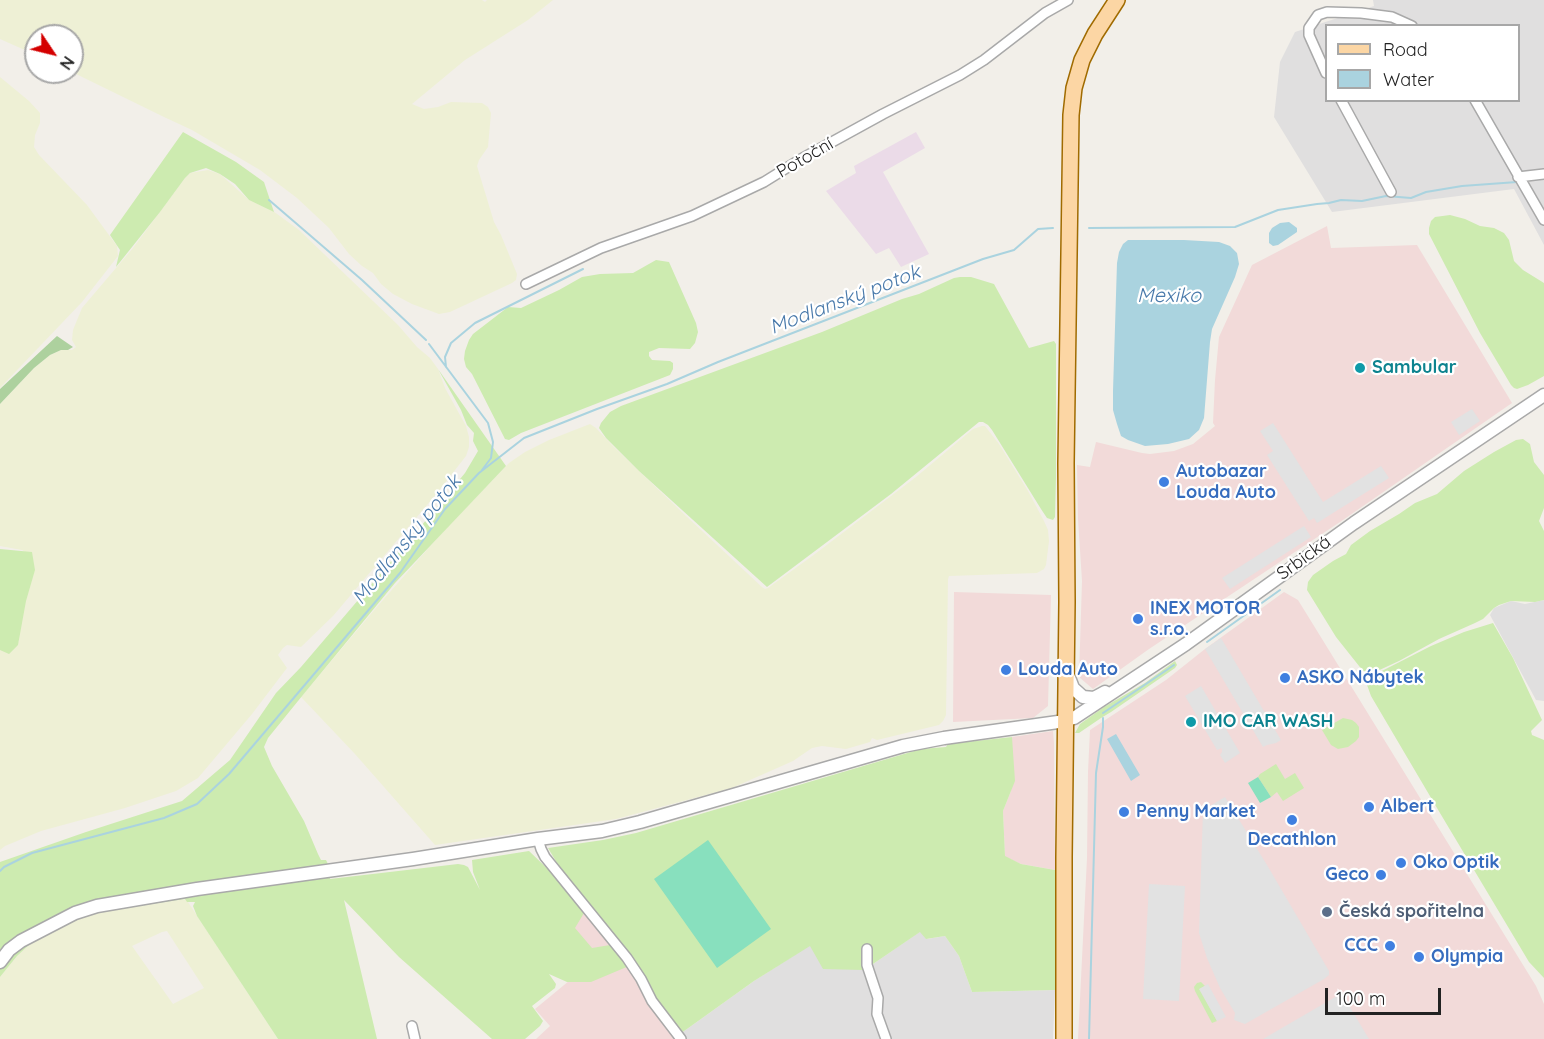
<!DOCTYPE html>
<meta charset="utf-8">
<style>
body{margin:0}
#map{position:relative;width:1544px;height:1039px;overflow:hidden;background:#f2efe9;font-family:Quicksand,sans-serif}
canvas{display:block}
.legend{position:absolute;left:1325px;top:24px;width:195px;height:78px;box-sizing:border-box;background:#fff;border:2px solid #a7a7a7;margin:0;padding:8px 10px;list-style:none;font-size:18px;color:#222}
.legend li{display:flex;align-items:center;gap:12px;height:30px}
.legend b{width:30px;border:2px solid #a7a7a7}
.north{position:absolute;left:24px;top:24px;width:60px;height:60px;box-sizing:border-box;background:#fff;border:2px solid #a7a7a7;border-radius:50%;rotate:125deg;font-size:16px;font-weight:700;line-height:24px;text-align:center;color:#222}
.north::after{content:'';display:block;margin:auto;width:21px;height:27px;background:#d40000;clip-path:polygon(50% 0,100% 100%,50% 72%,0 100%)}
.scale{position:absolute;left:1325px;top:988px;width:116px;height:27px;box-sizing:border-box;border:3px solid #222;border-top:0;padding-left:8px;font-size:18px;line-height:21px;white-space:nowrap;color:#222;-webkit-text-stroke:4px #fff;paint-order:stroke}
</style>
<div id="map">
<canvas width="1544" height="1039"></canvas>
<ul class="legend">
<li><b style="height:8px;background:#fcd6a4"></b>Road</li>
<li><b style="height:16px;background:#aad3df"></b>Water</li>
</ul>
<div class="north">N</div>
<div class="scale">100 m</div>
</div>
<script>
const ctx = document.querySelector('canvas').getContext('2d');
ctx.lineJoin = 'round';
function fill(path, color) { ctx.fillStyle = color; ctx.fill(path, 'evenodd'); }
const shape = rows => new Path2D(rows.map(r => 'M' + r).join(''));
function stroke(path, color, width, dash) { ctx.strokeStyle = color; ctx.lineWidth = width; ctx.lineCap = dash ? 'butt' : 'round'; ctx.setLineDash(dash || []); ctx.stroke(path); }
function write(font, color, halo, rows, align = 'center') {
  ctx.font = font + ' Quicksand,sans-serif'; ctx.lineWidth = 4.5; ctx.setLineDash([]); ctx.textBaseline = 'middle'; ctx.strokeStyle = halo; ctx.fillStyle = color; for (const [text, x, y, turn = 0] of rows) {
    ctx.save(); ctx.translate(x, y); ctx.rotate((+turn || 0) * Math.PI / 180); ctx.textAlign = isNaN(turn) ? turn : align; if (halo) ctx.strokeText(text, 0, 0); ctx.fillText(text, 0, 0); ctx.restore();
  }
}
fill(shape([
 [1373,0,1544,0,1544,245,1514,189,1332,212,1274,117,1280,62,1295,32,1374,6],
 [1326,26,1518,26,1518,100,1326,100],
 [1544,600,1544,701,1536,700,1490,615,1494,608,1511,601,1525,604],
 [921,931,927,939,945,936,959,956,972,992,1055,990,1053,1039,684,1039,680,1034,754,981,810,945,863,970,873,964]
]), '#e0dfdf');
fill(shape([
 [1327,226,1331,248,1417,245,1512,403,1340,522,1149,649,1093,689,1079,677,1082,581,1078,519,1077,465,1090,467,1096,442,1142,453,1150,454,1174,451,1193,444,1215,426,1213,423,1215,380,1219,337,1252,265],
 [954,592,1051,595,1048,706,1033,718,953,722],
 [1284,592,1298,600,1536,986,1544,1004,1544,1039,1078,1039,1087,858,1088,772,1090,730,1166,680,1205,649],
 [1053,731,1054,743,1055,870,1021,864,1005,857,1003,811,1011,791,1012,737],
 [590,905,646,979,684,1039,536,1039,550,1026,535,1009,575,976,549,943,584,913]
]), '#f2dad9');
fill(shape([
 [916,132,925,148,883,172,929,254,901,267,889,248,876,254,826,191,856,173,854,166]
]), '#ebdbe8');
fill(shape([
 [0,0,482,0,485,2,487,0,553,0,528,20,465,60,412,104,424,109,438,107,451,102,482,103,488,107,491,113,488,147,479,160,477,166,494,222,501,235,517,274,516,280,512,283,450,312,439,314,412,304,393,294,381,284,373,273,362,266,349,254,329,228,297,198,260,170,192,130,164,117,72,72,72,36,36,36,36,55,0,39],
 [0,77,29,101,40,113,40,123,35,135,34,147,39,155,87,205,117,246,118,256,82,302,0,388],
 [208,170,220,174,249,200,273,211,299,230,398,325,417,347,430,358,438,369,445,388,466,426,469,437,469,447,466,456,433,498,333,616,301,647,287,645,283,648,278,655,287,668,252,714,198,778,176,791,125,808,41,831,5,846,0,850,0,648,13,648,19,641,19,615,30,555,22,550,0,546,0,404,34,368,50,355,61,350,72,350,76,347,72,340,73,330,82,308,133,248,185,178,190,173],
 [590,424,596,428,614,447,686,516,762,587,765,589,768,588,815,554,916,477,973,429,982,426,985,426,999,444,1028,491,1044,521,1048,530,1049,541,1046,565,1044,569,1037,573,949,576,948,579,946,715,943,721,939,725,877,740,872,738,870,742,846,749,822,746,812,748,793,761,732,788,616,819,435,845,355,754,301,697,376,608,447,527,509,463,525,452,549,440],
 [186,899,278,1039,0,1039,0,977,17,956,30,944,72,922,93,913],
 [167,931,204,988,173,1004,132,946,162,932]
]), '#eef0d5');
fill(shape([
 [183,132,236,162,264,182,274,212,249,200,235,184,220,174,206,168,190,173,185,178,160,212,116,267,120,250,110,235],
 [1450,215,1465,219,1480,226,1494,228,1504,233,1509,240,1514,261,1523,270,1544,283,1544,376,1528,385,1517,389,1514,388,1511,385,1480,333,1429,234,1429,228,1431,221,1435,217],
 [656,260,669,262,696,323,698,332,695,343,690,349,659,348,649,352,649,356,652,360,670,361,673,363,673,369,670,375,521,433,509,440,505,439,472,374,466,367,464,359,465,351,469,340,473,334,508,307,521,308,559,290,582,277,600,274,633,273],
 [960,277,971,277,994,284,1029,348,1054,341,1056,344,1056,477,1055,517,1053,520,1047,518,1041,509,992,430,988,425,983,422,979,422,891,494,767,587,639,471,606,438,599,428,601,423,610,412,621,406,822,332,902,299,919,294,954,278],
 [438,369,506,466,395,583,298,701,268,738,264,747,272,766,304,821,318,854,321,860,326,860,329,866,330,879,458,864,464,865,468,867,480,890,473,872,472,860,529,851,554,875,584,913,575,928,592,948,610,945,629,966,591,982,567,982,549,974,556,984,555,988,532,1006,543,1021,540,1026,525,1039,492,1039,399,957,344,900,377,1039,278,1039,197,916,193,906,195,902,187,902,185,899,93,913,72,922,30,944,17,956,0,977,0,862,86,832,182,801,230,760,276,693,301,667,417,531,465,473,478,451,473,441,474,433,467,425,461,410],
 [1523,439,1530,444,1534,462,1544,475,1544,508,1539,521,1544,531,1544,600,1535,602,1511,601,1499,605,1494,608,1483,619,1475,623,1439,639,1399,661,1373,673,1363,671,1336,637,1307,590,1308,582,1313,575,1333,561,1346,554,1351,545,1370,531,1399,514,1415,503,1437,494,1464,471,1494,452,1516,440],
 [0,549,32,552,35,570,26,601,18,645,9,654,0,650],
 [1493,623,1513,658,1542,720,1531,731,1532,735,1544,740,1544,978,1529,962,1437,808,1371,696,1367,685,1370,677,1431,646,1464,632],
 [1175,661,1177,665,1175,668,1111,712,1101,718,1079,733,1075,733,1080,724,1104,707,1145,683],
 [1343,718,1352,720,1356,723,1359,727,1359,737,1356,741,1348,747,1338,749,1331,745,1322,730],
 [1012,737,1015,781,1003,811,1005,856,1021,864,1055,870,1055,990,972,992,959,956,945,936,926,939,920,932,873,964,863,970,823,969,810,946,754,981,680,1034,655,999,646,979,557,863,548,848,603,840,636,833,921,749,946,747,948,744],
 [1276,764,1285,779,1295,773,1304,788,1283,801,1277,792,1271,797,1258,777,1260,774],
 [1201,982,1205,986,1200,989,1217,1021,1212,1023,1195,991,1194,987,1197,983]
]), '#cdebb0');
fill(shape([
 [57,336,73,347,68,350,61,350,50,355,34,368,0,404,0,389]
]), '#add19e');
fill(shape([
 [1258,777,1271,797,1260,803,1248,783],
 [708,840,771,929,717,968,654,879]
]), '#88e0be');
fill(shape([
 [1472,409,1480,421,1459,435,1451,422],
 [1273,423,1323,502,1381,466,1389,478,1317,523,1314,518,1309,521,1267,455,1273,451,1260,431],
 [1304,526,1311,537,1230,589,1222,578],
 [1221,638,1281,740,1276,743,1267,745,1263,747,1205,649],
 [1201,686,1240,753,1225,763,1220,755,1222,752,1222,748,1217,750,1185,696],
 [1225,797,1267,865,1329,971,1329,975,1324,979,1245,1024,1234,1020,1235,1013,1220,988,1207,958,1199,933,1203,810],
 [1149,884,1185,886,1179,1001,1143,999],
 [1208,984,1226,1017,1217,1021,1199,989],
 [1337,996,1340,1001,1345,999,1369,1039,1263,1039]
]), '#e2e2e2');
fill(shape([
 [1289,222,1297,228,1297,232,1278,245,1273,246,1269,243,1269,233,1272,228,1280,223],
 [1128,240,1184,240,1219,242,1230,246,1237,253,1239,264,1235,277,1212,329,1210,342,1204,418,1199,430,1189,439,1168,444,1145,446,1128,440,1121,436,1117,424,1113,410,1113,391,1117,263,1119,252,1123,244],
 [1116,734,1140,775,1131,781,1107,739]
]), '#aad3df');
stroke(shape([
 [269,200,362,280,426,340],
 [1089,228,1235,227,1278,210,1317,204,1329,203,1341,200,1362,201,1386,196,1411,198,1426,192,1462,186,1517,182],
 [429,344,488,423,493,442,491,458,482,470],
 [446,367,445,357,451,343,475,323,583,269],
 [1207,642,1280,590],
 [1103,713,1174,665],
 [0,871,4,867,32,853,164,818,197,804,229,774,400,573,445,509,479,473,524,438,597,409,667,384,718,362,983,259,1014,250,1038,229,1053,228],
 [1089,1039,1096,773,1103,727,1103,718]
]), '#aad3df', 2);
const minor = shape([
 [1326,73,1309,35,1309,28,1318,15,1327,12,1361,13,1392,17,1412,26],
 [1341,100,1391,192],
 [1475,100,1544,220],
 [1518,177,1544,174],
 [526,284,601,248,692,216,764,182,801,159,883,114,960,75,984,60,1045,13,1068,0],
 [538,839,541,849,545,857,627,958,641,979,652,1001,681,1039],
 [867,949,867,965,878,998,877,1014,886,1039],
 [412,1026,415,1039]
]);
const tertiary = shape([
 [1068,675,1073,688,1083,697,1094,698,1105,692],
 [0,962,9,950,21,941,75,913,97,906,197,889,413,859,538,839,602,831,640,822,903,746,944,738,1058,722,1074,718,1186,644,1354,523,1544,395]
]);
const primary = shape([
 [1064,1039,1064,857,1067,602,1066,463,1071,115,1074,88,1082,60,1095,34,1117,0]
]);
stroke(minor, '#a9a9a9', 12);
stroke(tertiary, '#a9a9a9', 15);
stroke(primary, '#a06b00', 18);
stroke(minor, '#fff', 9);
stroke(tertiary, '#fff', 12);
stroke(primary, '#fcd6a4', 15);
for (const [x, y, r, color] of [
 [1360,368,6,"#0f9aa8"],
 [1164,482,6,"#3f7fe0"],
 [1138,619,6,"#3f7fe0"],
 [1006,670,6,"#3f7fe0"],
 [1285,678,6,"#3f7fe0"],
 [1191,722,6,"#0f9aa8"],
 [1369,807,6,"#3f7fe0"],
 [1124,812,6,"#3f7fe0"],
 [1292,820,6,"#3f7fe0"],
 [1401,863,6,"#3f7fe0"],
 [1381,875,6,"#3f7fe0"],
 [1327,912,6,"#5c6f8a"],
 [1390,946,6,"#3f7fe0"],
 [1419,957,6,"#3f7fe0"]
]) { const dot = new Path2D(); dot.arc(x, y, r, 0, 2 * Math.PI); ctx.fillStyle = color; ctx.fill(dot); stroke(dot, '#fff', 2); }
write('18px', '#222', '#fff', [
 ["Potoční",805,158,-30],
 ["Srbická",1304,558,-36]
]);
write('bold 18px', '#0d838f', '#fff', [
 ["Sambular",1372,368],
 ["IMO CAR WASH",1203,722]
], 'left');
write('bold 18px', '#366cbe', '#fff', [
 ["Autobazar",1176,472],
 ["Louda Auto",1176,493],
 ["INEX MOTOR",1150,609],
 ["s.r.o.",1150,630],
 ["Louda Auto",1018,670],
 ["ASKO Nábytek",1297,678],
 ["Albert",1381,807],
 ["Penny Market",1136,812],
 ["Decathlon",1292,840,"center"],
 ["Oko Optik",1413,863],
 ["Geco",1369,875,"right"],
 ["CCC",1378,946,"right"],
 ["Olympia",1431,957]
], 'left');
write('bold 18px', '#4e5e75', '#fff', [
 ["Česká spořitelna",1339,912]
], 'left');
write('italic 20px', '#4a7aab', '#fff', [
 ["Mexiko",1169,296],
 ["Modlanský potok",845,300,-21],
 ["Modlanský potok",407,540,-51]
]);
</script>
